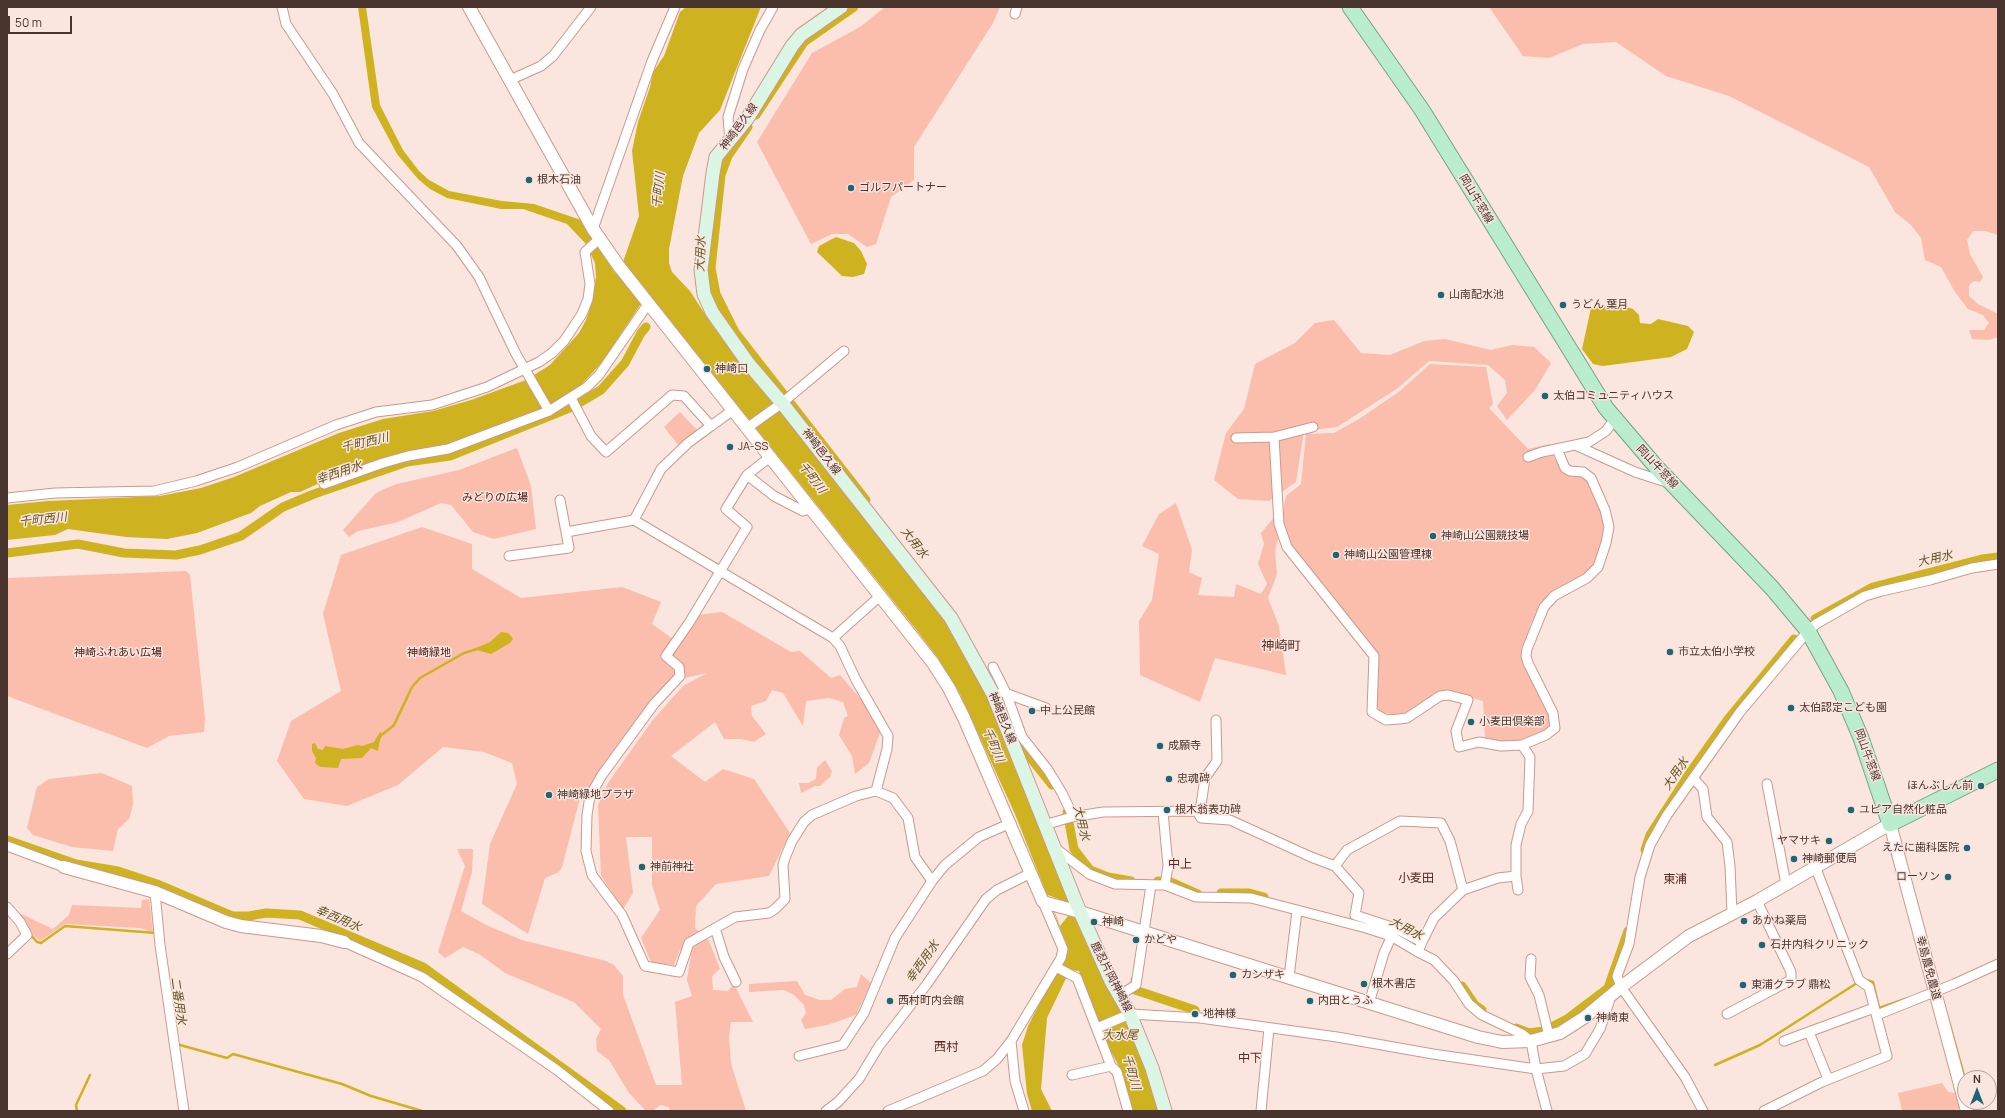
<!DOCTYPE html>
<meta charset="utf-8">
<style>
body{margin:0}
#map{position:relative;width:2005px;height:1118px;overflow:hidden;background:#fbe5df;font-family:Manrope,sans-serif}
canvas{display:block}
.frame{position:absolute;inset:0;border:8px solid #49342e;pointer-events:none}
.north{position:absolute;left:1957px;top:1070px;width:40px;height:40px;box-sizing:border-box;background:#fbe5df;border:1px solid #b49e98;border-radius:50%;rotate:0deg;font-size:11px;font-weight:700;line-height:16px;text-align:center;color:#49342e}
.north::after{content:'';display:block;margin:auto;width:14px;height:18px;background:#1f6575;clip-path:polygon(50% 0,100% 100%,50% 72%,0 100%)}
.scale{position:absolute;left:8px;top:16px;width:64px;height:18px;box-sizing:border-box;border:2px solid #49342e;border-top:0;padding-left:5px;font-size:12px;line-height:14px;white-space:nowrap;color:#49342e;-webkit-text-stroke:3px #fbe5df;paint-order:stroke}
</style>
<div id="map">
<canvas width="2005" height="1118"></canvas>
<div class="frame"></div>
<div class="north">N</div>
<div class="scale">50 m</div>
</div>
<script>
const ctx = document.querySelector('canvas').getContext('2d');
ctx.lineJoin = 'round';
function fill(path, color) { ctx.fillStyle = color; ctx.fill(path, 'evenodd'); }
const shape = rows => new Path2D(rows.map(r => 'M' + r).join(''));
function stroke(path, color, width, dash) { ctx.strokeStyle = color; ctx.lineWidth = width; ctx.lineCap = dash ? 'butt' : 'round'; ctx.setLineDash(dash || []); ctx.stroke(path); }
function write(font, color, halo, rows, align = 'center') {
  ctx.font = font + ' Manrope,"Noto Sans JP",sans-serif'; ctx.lineWidth = 3; ctx.setLineDash([]); ctx.textBaseline = 'middle'; ctx.strokeStyle = halo; ctx.fillStyle = color; for (const [text, x, y, turn = 0] of rows) {
    ctx.save(); ctx.translate(x, y); ctx.rotate((+turn || 0) * Math.PI / 180); ctx.textAlign = isNaN(turn) ? turn : align; if (halo) ctx.strokeText(text, 0, 0); ctx.fillText(text, 0, 0); ctx.restore();
  }
}
fill(shape([
 [885,7,1000,7,993,23,914,147,914,180,891,197,876,244,867,247,848,234,832,234,811,244,757,142,812,53,860,27],
 [1489,7,1998,7,1998,235,1985,231,1973,231,1967,240,1970,254,1983,277,1980,282,1974,281,1969,285,1969,296,1978,304,1998,314,1998,337,1989,340,1972,339,1969,330,1984,330,1989,323,1983,315,1968,309,1955,292,1941,267,1925,260,1921,238,1911,225,1895,212,1869,167,1729,96,1666,76,1616,42,1583,44,1549,58,1523,56],
 [1334,320,1361,353,1390,355,1424,341,1445,339,1491,350,1512,345,1534,347,1551,363,1535,390,1507,420,1497,406,1507,393,1505,380,1488,365,1429,361,1398,388,1337,427,1304,431,1296,482,1269,501,1238,499,1214,480,1226,433,1244,409,1255,364,1295,343,1315,323],
 [1430,364,1486,367,1493,404,1489,408,1528,449,1550,444,1554,458,1566,474,1583,476,1590,485,1602,512,1604,538,1600,556,1584,577,1555,590,1541,604,1530,625,1523,655,1526,670,1549,714,1549,725,1544,733,1512,742,1485,739,1483,701,1445,690,1399,716,1380,712,1376,704,1377,656,1344,616,1317,577,1298,557,1287,539,1282,514,1286,496,1301,484,1306,434,1334,433,1359,419,1400,391],
 [680,412,697,430,679,446,664,427],
 [517,448,531,486,536,529,494,539,473,532,451,505,441,503,398,522,358,531,349,537,343,530,375,494,384,489,397,484,459,470],
 [1176,503,1192,550,1189,572,1202,578,1198,595,1234,597,1236,584,1261,594,1267,584,1258,564,1264,544,1261,533,1275,516,1278,539,1275,551,1277,574,1268,598,1279,626,1286,675,1215,658,1200,702,1140,675,1139,621,1152,600,1159,554,1142,546,1159,514],
 [422,527,472,544,472,569,521,598,622,587,661,602,652,624,673,639,697,615,722,612,791,652,800,651,831,678,840,675,866,705,880,733,869,763,855,774,852,756,839,735,844,718,848,716,843,702,829,698,806,701,803,726,783,693,772,690,766,701,751,706,752,716,766,734,754,742,740,739,724,739,715,722,671,756,705,782,723,769,754,779,790,833,769,876,716,884,696,906,695,928,709,941,720,969,712,976,713,990,728,991,734,984,753,1022,731,1022,729,1036,731,1064,746,1111,670,1111,669,1107,660,1105,653,1111,646,1111,629,1093,609,1060,597,1051,596,1039,601,1029,574,1002,505,973,479,954,463,947,445,958,438,952,465,866,457,849,473,849,472,872,461,911,486,925,522,940,606,961,614,965,623,976,623,995,656,1085,682,1085,675,1002,692,996,687,980,691,954,680,950,674,965,651,962,641,938,660,910,652,885,652,837,626,837,633,893,623,909,601,876,598,805,608,783,652,721,683,686,707,673,676,680,580,798,562,867,559,872,545,878,528,934,482,904,490,844,517,784,512,763,484,752,443,747,398,785,347,806,304,799,277,761,291,721,341,691,323,614,341,555],
 [186,571,190,575,205,718,204,732,169,736,147,748,7,696,7,578],
 [825,760,832,771,830,777,820,786,815,786,801,793,799,783,808,783,816,779,817,768],
 [102,773,132,786,133,805,129,819,118,829,113,851,72,847,33,835,27,828,37,787,49,779],
 [149,899,153,932,140,928,65,924,40,941,30,932,17,912,53,929,69,915,72,905,141,908,142,900],
 [861,974,871,983,856,1015,827,1025,805,1029,801,1020,806,1013,804,1005,794,995,784,990,749,992,749,984,797,981,805,995,820,1000,831,1000,845,989,857,987],
 [1942,1083,1948,1092,1955,1093,1960,1109,1950,1111,1902,1111,1898,1093]
]), '#fbbdac');
fill(shape([
 [358,7,366,7,380,105,403,150,419,171,429,180,449,191,502,201,534,204,581,220,615,273,623,262,639,216,632,151,638,122,650,87,653,72,664,56,680,12,686,7,761,7,720,110,699,133,683,176,669,249,669,263,672,272,690,291,712,325,773,401,946,616,986,691,1126,1016,1161,1111,1132,1111,1122,1072,1106,1042,1079,971,1070,970,1047,1018,1041,1089,1052,1111,1032,1111,1027,1094,1022,1045,1028,1026,1068,948,1015,814,960,694,938,658,914,627,649,294,640,305,603,361,584,382,571,394,545,408,445,446,324,481,300,492,291,492,260,506,251,513,197,533,167,539,126,537,68,529,55,535,7,540,7,505,48,501,160,496,201,488,234,477,339,433,383,419,433,411,471,400,526,380,550,365,579,333,586,320,592,302,596,277,595,263,586,244,567,224,523,209,501,209,447,198,430,189,418,179,397,154,372,107],
 [836,237,854,243,861,251,867,264,864,274,853,277,842,276,817,252,819,246],
 [1620,305,1633,309,1639,315,1640,323,1651,324,1658,319,1688,326,1694,332,1687,349,1671,357,1603,366,1593,364,1582,349,1591,308],
 [501,632,508,633,511,636,513,639,510,643,491,654,477,650,476,648,490,642],
 [380,732,383,734,380,740,378,751,371,748,362,758,341,759,338,768,320,767,315,763,316,758,312,751,312,744,315,743,318,749,323,750,325,746,343,749,358,745,362,746,374,742]
]), '#cfb220');
fill(shape([
 [1048,895,1069,903,1071,900,1078,917,1068,916,1060,926]
]), '#fbe5df');
stroke(shape([
 [383,734,394,725,412,687,420,678,464,653,477,649],
 [30,934,37,942,41,943,65,926,156,933],
 [1866,980,1873,982,1879,1008,1908,998],
 [1948,1018,1965,1079],
 [180,1045,227,1058,233,1054,342,1084,371,1096,422,1111],
 [1715,1065,1760,1045,1857,983],
 [1971,1102,1974,1111],
 [77,1111,76,1105,90,1075]
]), '#cfb220', 2.5);
stroke(shape([
 [756,115,804,42,854,7],
 [748,127,728,156,721,175,711,268,716,294,735,332,866,500],
 [7,553,78,544,124,553,176,555,200,550,241,536,283,507,314,494,407,462,450,456,572,407,601,390,625,363,641,333,646,327],
 [1815,619,1873,587,1982,559,1998,557],
 [996,686,1011,720,1017,741,1052,785],
 [1067,812,1074,849,1090,870,1108,877,1131,881],
 [7,840,76,864,118,871,157,884,232,916,249,916,266,913,300,915,423,967,622,1111],
 [1645,850,1650,835,1691,771,1728,719,1794,639],
 [1158,881,1171,882,1198,894],
 [1221,893,1249,893,1264,897],
 [1135,980,1135,990,1195,1010,1197,1017],
 [1462,986,1475,1005,1482,1010],
 [1516,1028,1529,1033,1544,1031,1567,1019,1608,988,1628,931]
]), '#cfb220', 9);
const minor = shape([
 [282,7,286,24,333,94,359,143,457,246,479,277,516,354,549,411],
 [1015,14,1017,7],
 [510,80,541,66,553,56,591,7],
 [730,142,728,117,743,69,760,30,773,7],
 [593,229,652,61,675,7],
 [571,398,591,436,606,452,672,395,684,396,711,426,688,443,661,469,634,520,833,638,840,646,856,680,888,736,887,749,876,791],
 [711,426,733,410],
 [747,428,782,403,844,351],
 [1274,437,1279,524,1287,547,1374,656,1372,712,1386,720,1399,719,1407,718,1440,696,1448,695,1468,700,1456,731,1459,747,1479,742,1501,746,1522,745,1546,735,1555,728,1553,713,1528,663,1526,656,1527,649,1544,607,1554,596,1587,578,1598,567,1606,543,1609,527,1605,510,1591,478,1583,472,1570,471,1565,468,1557,449],
 [1236,438,1274,437,1313,427],
 [1575,445,1589,442,1606,431,1614,420],
 [770,457,747,475,726,509,747,527,689,623,666,656,679,667,680,676,654,704,602,775,590,796,587,815,586,851,592,875,622,915,645,966,679,972,689,943,735,917,769,913,775,909,785,899,783,865,785,858,792,841,804,822,812,815,856,796,876,791,893,798,908,818,915,857,932,881],
 [1528,457,1542,452,1575,445,1635,472,1669,483],
 [747,475,774,496,803,511,811,509],
 [324,484,383,463,408,456,448,449,549,411,587,387,599,375,648,304],
 [7,498,55,493,154,491,196,481,238,467,336,425,376,412,432,405,487,387,539,362,552,353,564,341,582,314,588,299,590,284,585,252,600,238],
 [560,500,566,532],
 [509,556,569,548,566,532,634,520],
 [833,638,880,596],
 [993,667,1006,693,1022,737,1048,770,1062,793,1073,816],
 [1002,692,1046,708],
 [1693,778,1703,789,1707,817,1727,842,1730,866,1732,913],
 [1767,784,1786,884],
 [1197,811,1201,805,1205,778,1217,761,1216,720],
 [1163,812,1168,866,1165,885],
 [1044,825,1072,817,1103,812,1197,811,1201,818,1230,820,1311,857,1335,866],
 [7,846,64,867],
 [1054,847,1089,874,1115,884,1165,885,1196,897,1251,898,1366,928,1391,936,1418,952],
 [1516,876,1518,890],
 [1463,890,1450,841,1441,823,1400,821,1347,850,1335,866,1359,893,1355,915,1395,928,1422,942,1418,952,1434,960,1454,981,1469,1004,1482,1015,1522,1034,1531,1041,1536,1069,1547,1111],
 [155,892,160,945,184,1111],
 [7,907,20,922,27,935,7,954],
 [715,928,724,957,736,982],
 [344,942,422,977,557,1070,609,1111],
 [1422,942,1434,918,1463,890,1498,878,1516,876,1516,845,1521,824,1528,811,1530,757,1522,745],
 [1531,959,1530,977,1539,995,1549,1036],
 [1056,967,1077,978,1111,1066,1117,1072,1128,1111],
 [1289,977,1297,911],
 [1120,995,1136,985,1151,885],
 [1369,1003,1384,953,1394,931],
 [1727,1014,1791,980,1791,972,1757,901],
 [1877,1015,1954,984,1998,964],
 [1097,1028,1130,1014,1200,1018,1337,1037,1433,1054,1536,1069,1564,1066,1585,1054,1600,1029,1611,996],
 [1809,1032,1828,1079],
 [1011,1041,1015,1081,1024,1111],
 [1784,1041,1874,1008],
 [799,1056,843,1045,864,1013,895,938,932,881,945,865,979,837,1011,823],
 [1072,1075,1111,1066],
 [826,1111,838,1102,859,1079,879,1046,927,984,986,899,997,890,1031,873],
 [888,1111,983,1071,997,1059,1011,1041,1061,958,1063,949,1043,902],
 [1261,1111,1269,1028],
 [1703,1111,1685,1077,1621,987,1617,976,1629,944,1640,877,1650,845,1667,815,1740,712,1808,631,1816,624,1865,596,1882,591,1930,580,1972,568,1998,564],
 [1764,1111,1822,1082,1887,1056,1869,987,1859,980,1815,866]
]);
const tertiary = shape([
 [469,7,593,229,618,265,880,596,933,663,949,688,964,718,1043,902,1080,912,1478,1037,1502,1042,1531,1041,1560,1033,1585,1017,1621,987,1689,936,1757,901,1890,824,1967,1111],
 [64,867,155,892,226,922,241,926,321,936,344,942]
]);
const secondary = shape([
 [841,7,801,35,792,46,747,119,716,157,713,173,701,270,704,294,712,312,748,363,782,403,951,618,993,694,1077,905,1111,981,1130,1014,1152,1068,1165,1111]
]);
const primary = shape([
 [1350,7,1422,110,1606,408,1658,469,1772,588,1808,631,1841,691,1861,738,1890,824,1998,770]
]);
stroke(minor, '#cb998b', 11);
stroke(tertiary, '#cb998b', 14);
stroke(secondary, '#cb998b', 15);
stroke(primary, '#75a481', 17);
stroke(minor, '#fff', 9);
stroke(tertiary, '#fff', 12);
stroke(secondary, '#dcf6e6', 13);
stroke(primary, '#baecce', 15);
for (const [x, y, r, color] of [
 [529,180,4,"#1f6575"],
 [851,188,4,"#1f6575"],
 [1441,295,4,"#1f6575"],
 [1563,305,4,"#1f6575"],
 [707,369,4,"#1f6575"],
 [1545,396,4,"#1f6575"],
 [730,447,4,"#1f6575"],
 [1433,536,4,"#1f6575"],
 [1336,555,4,"#1f6575"],
 [1670,652,4,"#1f6575"],
 [1791,708,4,"#1f6575"],
 [1032,711,4,"#1f6575"],
 [1471,722,4,"#1f6575"],
 [1160,746,4,"#1f6575"],
 [1169,779,4,"#1f6575"],
 [1981,786,4,"#1f6575"],
 [549,795,4,"#1f6575"],
 [1167,810,4,"#1f6575"],
 [1851,810,4,"#1f6575"],
 [1829,841,4,"#1f6575"],
 [1967,848,4,"#1f6575"],
 [1794,859,4,"#1f6575"],
 [642,867,4,"#1f6575"],
 [1948,877,4,"#1f6575"],
 [1744,921,4,"#1f6575"],
 [1094,922,4,"#1f6575"],
 [1136,940,4,"#1f6575"],
 [1762,945,4,"#1f6575"],
 [1233,975,4,"#1f6575"],
 [1364,984,4,"#1f6575"],
 [1743,985,4,"#1f6575"],
 [890,1001,4,"#1f6575"],
 [1310,1001,4,"#1f6575"],
 [1195,1014,4,"#1f6575"],
 [1588,1018,4,"#1f6575"]
]) { const dot = new Path2D(); dot.arc(x, y, r, 0, 2 * Math.PI); ctx.fillStyle = color; ctx.fill(dot); stroke(dot, '#fbe5df', 1.5); }
write('11px', '#49342e', '#fbe5df', [
 ["神崎邑久線",739,127,-54],
 ["岡山牛窓線",1476,199,59],
 ["神崎邑久線",821,452,52],
 ["岡山牛窓線",1657,467,47],
 ["神崎邑久線",1002,718,68],
 ["岡山牛窓線",1867,755,70],
 ["幸島農免農道",1928,968,75],
 ["鹿忍片岡神崎線",1111,977,63]
]);
write('11px', '#49342e', '#fbe5df', [
 ["根木石油",537,180],
 ["ゴルフパートナー",859,188],
 ["山南配水池",1449,295],
 ["うどん 葉月",1571,305],
 ["神崎口",715,369],
 ["太伯コミュニティハウス",1553,396],
 ["JA-SS",738,447],
 ["神崎山公園競技場",1441,536],
 ["神崎山公園管理棟",1344,555],
 ["市立太伯小学校",1678,652],
 ["太伯認定こども園",1799,708],
 ["中上公民館",1040,711],
 ["小麦田倶楽部",1479,722],
 ["成願寺",1168,746],
 ["忠魂碑",1177,779],
 ["ほんぶしん前",1973,786,"right"],
 ["神崎緑地プラザ",557,795],
 ["根木翁表功碑",1175,810],
 ["ユピア自然化粧品",1859,810],
 ["ヤマサキ",1821,841,"right"],
 ["えたに歯科医院",1959,848,"right"],
 ["神崎郵便局",1802,859],
 ["神前神社",650,867],
 ["ローソン",1940,877,"right"],
 ["あかね薬局",1752,921],
 ["神崎",1102,922],
 ["かどや",1144,940],
 ["石井内科クリニック",1770,945],
 ["カンザキ",1241,975],
 ["根木書店",1372,984],
 ["東浦クラブ 鼎松",1751,985],
 ["西村町内会館",898,1001],
 ["内田とうふ",1318,1001],
 ["地神様",1203,1014],
 ["神崎東",1596,1018]
], 'left');
write('11px', '#481b0f', '#fbe5df', [
 ["みどりの広場",495,498],
 ["神崎ふれあい広場",118,653],
 ["神崎緑地",429,653]
]);
write('italic 12px', '#635724', '#fbe5df', [
 ["千町川",659,190,-84],
 ["大用水",701,254,-88],
 ["千町西川",365,443,-13],
 ["幸西用水",339,473,-19],
 ["千町川",812,478,52],
 ["千町西川",43,520,-6],
 ["大用水",914,543,52],
 ["大用水",1935,559,-13],
 ["千町川",993,745,67],
 ["大用水",1676,774,-56],
 ["大用水",1081,823,76],
 ["幸西用水",338,919,23],
 ["大用水",1406,929,27],
 ["幸西用水",923,962,-55],
 ["二番用水",178,1001,82],
 ["大水尾",1120,1036],
 ["千町川",1131,1072,74]
]);
write('12px', '#552c21', '#fbe5df', [
 ["中上",1180,865],
 ["小麦田",1416,879],
 ["東浦",1675,880],
 ["西村",946,1048],
 ["中下",1250,1059]
]);
write('13px', '#552c21', '#fbe5df', [
 ["神崎町",1281,646]
]);
</script>
